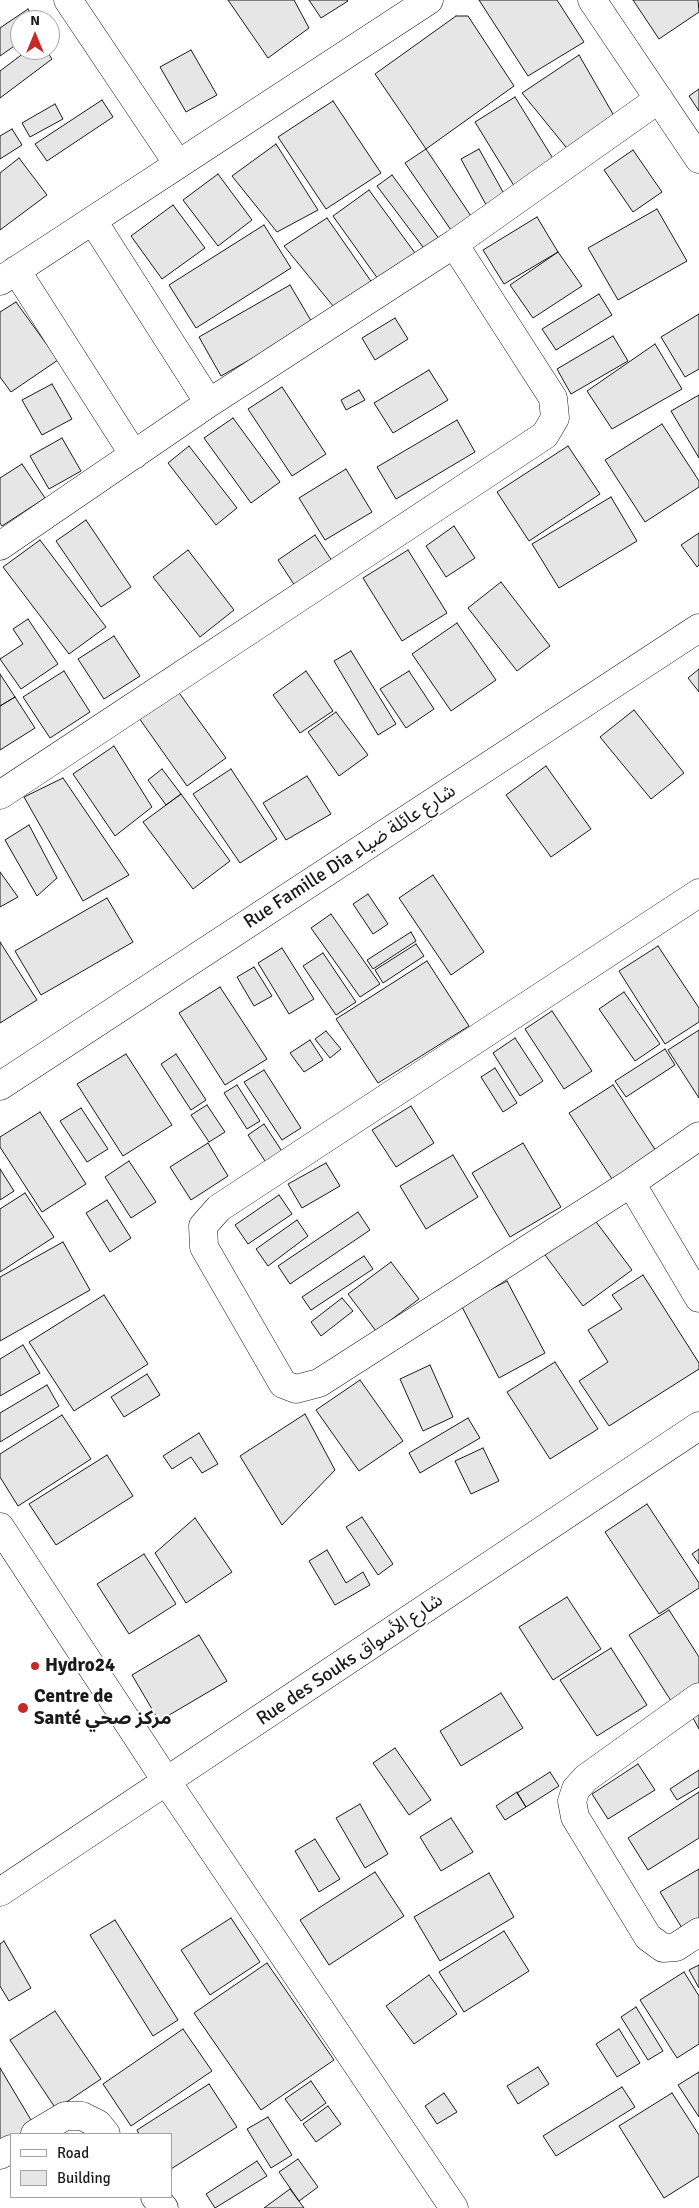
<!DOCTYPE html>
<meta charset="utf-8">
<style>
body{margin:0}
#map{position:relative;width:699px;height:2208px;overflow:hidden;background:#fff;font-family:Signika,sans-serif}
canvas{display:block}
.legend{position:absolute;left:10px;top:2133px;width:162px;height:65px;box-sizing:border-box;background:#fff;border:1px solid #a3a3a3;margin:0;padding:6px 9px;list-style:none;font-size:15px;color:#1a1a1a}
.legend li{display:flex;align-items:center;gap:10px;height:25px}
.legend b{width:25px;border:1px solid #a3a3a3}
.north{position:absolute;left:10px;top:10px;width:50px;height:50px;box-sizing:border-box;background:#fff;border:1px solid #a3a3a3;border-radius:50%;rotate:0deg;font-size:14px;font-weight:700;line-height:20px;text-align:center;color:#1a1a1a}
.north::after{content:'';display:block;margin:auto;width:18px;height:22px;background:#c62828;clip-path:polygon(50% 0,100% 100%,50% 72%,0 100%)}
</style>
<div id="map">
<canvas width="699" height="2208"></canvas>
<ul class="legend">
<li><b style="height:6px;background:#fff"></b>Road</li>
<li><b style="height:14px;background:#e6e6e6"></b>Building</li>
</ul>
<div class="north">N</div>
</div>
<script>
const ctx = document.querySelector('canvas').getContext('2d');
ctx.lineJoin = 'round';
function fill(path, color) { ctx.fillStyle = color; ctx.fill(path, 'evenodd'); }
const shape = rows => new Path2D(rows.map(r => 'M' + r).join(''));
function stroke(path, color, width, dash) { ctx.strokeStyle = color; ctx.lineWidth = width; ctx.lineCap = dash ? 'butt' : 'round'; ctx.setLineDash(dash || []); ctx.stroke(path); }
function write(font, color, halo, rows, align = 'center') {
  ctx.font = font + ' Signika,"Noto Sans Arabic",sans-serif'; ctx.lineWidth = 4; ctx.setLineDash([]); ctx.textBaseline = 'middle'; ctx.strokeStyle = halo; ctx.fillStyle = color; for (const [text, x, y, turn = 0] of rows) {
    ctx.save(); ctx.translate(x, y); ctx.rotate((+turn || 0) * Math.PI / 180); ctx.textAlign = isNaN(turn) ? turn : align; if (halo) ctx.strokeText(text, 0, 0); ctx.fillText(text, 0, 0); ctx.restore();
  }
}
const building = shape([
 [228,0,294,0,309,28,268,58,228,0],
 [309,0,347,0,348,1,321,18,309,0],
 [479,0,557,0,584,42,528,76,479,0],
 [633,0,698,0,699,12,659,39,633,0],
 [28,9,35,20,20,20,20,42,0,56,0,28,28,9],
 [456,16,468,16,514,86,426,149,375,74,456,16],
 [28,50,46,50,52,59,0,98,0,71,28,50],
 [191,50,217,95,186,112,160,67,191,50],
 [579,55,617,121,570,152,522,93,579,55],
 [699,89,699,111,689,96,699,89],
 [515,97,557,165,516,189,475,122,515,97],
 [102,100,113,117,47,161,35,144,102,100],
 [333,101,381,173,326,209,278,137,333,101],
 [55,104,63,119,30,137,22,123,55,104],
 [12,129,22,145,0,159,0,136,12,129],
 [276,144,318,210,277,232,232,176,276,144],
 [426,149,473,219,453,233,405,163,426,149],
 [479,149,508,201,490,212,461,159,479,149],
 [633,150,662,192,633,212,604,170,633,150],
 [19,158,47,195,0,230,0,173,19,158],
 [218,174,252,220,218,246,183,200,218,174],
 [392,175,440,240,426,251,377,186,392,175],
 [369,190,415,253,378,279,333,216,369,190],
 [173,205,205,248,162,279,131,236,173,205],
 [657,209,687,261,618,300,588,248,657,209],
 [537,217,558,252,504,284,483,250,537,217],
 [327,218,375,287,338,312,284,246,327,218],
 [264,225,291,268,196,328,169,285,264,225],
 [558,252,582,286,533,318,510,285,558,252],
 [290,285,313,324,221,376,199,337,290,285],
 [599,294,612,315,556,350,542,329,599,294],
 [16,302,58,360,11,392,0,377,0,312,16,302],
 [699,314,699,369,685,377,661,337,699,314],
 [395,318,408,339,375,360,362,338,395,318],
 [613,336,628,361,571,394,557,369,613,336],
 [655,344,682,389,612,429,587,391,655,344],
 [429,370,448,400,393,433,374,403,429,370],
 [52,384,72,419,42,435,22,400,52,384],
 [282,387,326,454,292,476,248,409,282,387],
 [359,390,365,400,346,410,341,400,359,390],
 [699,395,699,458,671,411,699,395],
 [233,418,280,482,251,503,204,438,233,418],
 [457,420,475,452,396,499,377,467,457,420],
 [662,424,699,481,699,487,645,522,605,460,662,424],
 [62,438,81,471,49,489,30,456,62,438],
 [189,446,237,508,216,525,168,463,189,446],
 [568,446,600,494,529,541,497,492,568,446],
 [22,464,45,498,2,526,0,523,0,478,22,464],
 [346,469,372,512,325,540,299,498,346,469],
 [611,497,637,541,559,588,532,544,611,497],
 [86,520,131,587,101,607,56,541,86,520],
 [454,526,475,558,446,577,426,546,454,526],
 [699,533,699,565,697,567,681,545,699,533],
 [315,535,336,567,299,592,278,560,315,535],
 [40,540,106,627,69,654,3,567,40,540],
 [188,550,234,610,200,637,153,577,188,550],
 [408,550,447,613,402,641,363,578,408,550],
 [501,582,550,646,517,671,468,608,501,582],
 [28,619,58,664,21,689,0,659,23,644,13,629,28,619],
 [457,623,496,680,451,711,412,654,457,623],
 [114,636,140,676,104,699,78,659,114,636],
 [351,651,396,724,378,735,334,661,351,651],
 [699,669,699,692,688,678,699,669],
 [64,671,90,712,50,738,23,697,64,671],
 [306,671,333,711,300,733,273,695,306,671],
 [409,671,434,709,406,728,380,689,409,671],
 [0,674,15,697,0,706,0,674],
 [177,690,226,758,187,786,139,718,177,690],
 [15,697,35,728,0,750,0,706,15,697],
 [634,710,684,773,651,799,600,737,634,710],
 [336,712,368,755,339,776,308,732,336,712],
 [114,746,152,807,115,836,73,774,114,746],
 [546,766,591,829,551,857,506,795,546,766],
 [162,769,181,794,166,805,148,780,162,769],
 [231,769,277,839,240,863,193,794,231,769],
 [307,776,331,814,286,840,263,803,307,776],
 [63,778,129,875,83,901,24,797,63,778],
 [181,794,230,861,193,889,143,822,181,794],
 [29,825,57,878,37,896,5,840,29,825],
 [0,872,18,897,0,907,0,872],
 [433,875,484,952,451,975,399,898,433,875],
 [368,894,388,924,373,934,353,904,368,894],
 [107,898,133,942,41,995,15,951,107,898],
 [331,914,380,984,360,997,311,928,331,914],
 [411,932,416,941,373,969,367,960,411,932],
 [0,942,37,1000,0,1023,0,942],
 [416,944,424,956,383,983,375,970,416,944],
 [658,946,699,1008,699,1022,665,1044,619,971,658,946],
 [282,948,314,999,289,1014,258,963,282,948],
 [323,953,356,1002,336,1015,303,966,323,953],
 [427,961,469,1026,378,1083,336,1019,427,961],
 [254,967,272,996,254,1006,237,977,254,967],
 [220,987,267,1059,225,1085,179,1013,220,987],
 [624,992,660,1044,635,1061,599,1009,624,992],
 [552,1011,592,1071,564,1089,525,1029,552,1011],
 [699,1030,699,1098,668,1050,699,1030],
 [326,1031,341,1049,330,1058,315,1039,326,1031],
 [515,1038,543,1081,520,1096,493,1053,515,1038],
 [310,1040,323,1060,304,1072,290,1053,310,1040],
 [665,1049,675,1065,626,1097,615,1081,665,1049],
 [126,1054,172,1125,123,1156,77,1084,126,1054],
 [176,1054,206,1100,191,1110,161,1064,176,1054],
 [495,1068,517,1103,503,1112,481,1077,495,1068],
 [264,1070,301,1128,282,1140,244,1082,264,1070],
 [237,1085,260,1121,247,1129,224,1093,237,1085],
 [613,1085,656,1151,612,1179,569,1113,613,1085],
 [207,1105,225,1132,209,1142,191,1115,207,1105],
 [411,1106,434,1143,396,1167,372,1130,411,1106],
 [81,1108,108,1149,87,1162,60,1121,81,1108],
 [40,1112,86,1184,42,1212,0,1147,0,1137,40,1112],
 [264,1124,285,1156,269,1167,248,1135,264,1124],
 [208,1143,228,1176,191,1200,170,1167,208,1143],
 [523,1143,561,1207,510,1237,472,1173,523,1143],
 [453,1155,478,1197,426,1229,400,1186,453,1155],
 [129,1161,156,1202,131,1218,105,1177,129,1161],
 [326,1163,340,1186,302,1208,288,1184,326,1163],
 [0,1169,14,1191,0,1200,0,1169],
 [25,1193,54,1237,0,1272,0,1209,25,1193],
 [279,1195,292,1214,248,1244,235,1225,279,1195],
 [107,1200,131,1238,110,1252,86,1213,107,1200],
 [358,1212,370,1230,290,1284,278,1266,358,1212],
 [594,1219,632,1270,583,1306,545,1255,594,1219],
 [297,1220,308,1236,268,1266,256,1249,297,1220],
 [63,1242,90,1290,0,1341,0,1277,63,1242],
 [364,1256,373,1269,311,1310,302,1297,364,1256],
 [391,1262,419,1299,376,1331,348,1294,391,1262],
 [643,1275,699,1363,699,1369,609,1426,579,1381,608,1362,588,1330,622,1309,612,1295,643,1275],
 [507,1281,545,1353,499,1378,461,1305,507,1281],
 [104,1295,148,1364,74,1411,29,1342,104,1295],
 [342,1298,353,1311,321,1336,311,1322,342,1298],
 [23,1345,40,1373,0,1396,0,1359,23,1345],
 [555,1362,598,1429,550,1459,507,1392,555,1362],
 [430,1365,453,1417,423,1431,400,1379,430,1365],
 [147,1374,160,1395,124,1417,111,1397,147,1374],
 [360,1380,403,1441,359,1471,316,1410,360,1380],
 [47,1385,59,1406,0,1442,0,1413,47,1385],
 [305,1414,335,1470,282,1525,240,1456,305,1414],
 [62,1415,91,1459,18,1506,0,1477,0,1454,62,1415],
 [468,1418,480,1438,420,1473,409,1453,468,1418],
 [199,1433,218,1464,202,1473,191,1457,172,1469,163,1456,199,1433],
 [483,1448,499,1481,471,1494,455,1461,483,1448],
 [107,1455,133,1496,56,1545,29,1504,107,1455],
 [647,1504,699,1583,699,1588,659,1614,605,1532,647,1504],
 [362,1517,393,1564,378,1575,346,1527,362,1517],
 [195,1518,232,1572,186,1603,155,1553,195,1518],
 [699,1549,699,1564,692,1554,699,1549],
 [327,1550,346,1583,363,1572,370,1585,335,1605,309,1561,327,1550],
 [144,1554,176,1604,129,1634,97,1584,144,1554],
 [567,1597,601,1649,553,1680,519,1627,567,1597],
 [669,1610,699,1657,699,1687,673,1704,629,1635,669,1610],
 [199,1635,227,1681,159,1721,132,1675,199,1635],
 [611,1648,647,1705,597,1736,560,1680,611,1648],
 [501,1693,523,1728,461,1766,440,1731,501,1693],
 [699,1714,699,1729,693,1718,699,1714],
 [395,1748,431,1800,409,1815,373,1763,395,1748],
 [638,1764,655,1790,608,1819,592,1794,638,1764],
 [699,1770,699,1787,677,1800,670,1789,699,1770],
 [550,1772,559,1786,526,1807,517,1793,550,1772],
 [517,1792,526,1807,505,1820,496,1806,517,1792],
 [699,1792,699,1838,648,1870,628,1838,699,1792],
 [360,1804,388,1854,365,1868,336,1818,360,1804],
 [451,1818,473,1852,441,1871,420,1837,451,1818],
 [315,1839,340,1879,319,1892,295,1851,315,1839],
 [699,1869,699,1924,685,1933,660,1892,699,1869],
 [375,1872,404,1916,329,1965,300,1920,375,1872],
 [489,1873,514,1917,440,1961,414,1917,489,1873],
 [231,1918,260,1962,210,1995,181,1950,231,1918],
 [115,1920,178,2020,153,2036,90,1935,115,1920],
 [504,1931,529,1971,464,2012,439,1972,504,1931],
 [4,1941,31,1988,9,2001,0,1986,0,1944,4,1941],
 [267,1963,334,2060,261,2110,194,2013,267,1963],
 [699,1965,699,1988,689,1970,699,1965],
 [684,1972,699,1996,699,2044,677,2058,640,2000,684,1972],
 [429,1975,457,2014,414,2044,386,2006,429,1975],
 [636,2007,663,2051,648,2060,621,2017,636,2007],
 [55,2011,101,2079,56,2109,10,2040,55,2011],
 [183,2029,212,2071,131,2126,103,2084,183,2029],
 [619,2029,640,2063,617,2077,596,2044,619,2029],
 [538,2067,549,2084,518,2104,507,2086,538,2067],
 [0,2068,34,2125,19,2134,11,2134,11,2139,0,2146,0,2068],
 [699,2072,699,2117,678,2085,699,2072],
 [311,2081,326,2103,301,2121,285,2099,311,2081],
 [209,2084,237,2127,171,2169,171,2134,139,2134,137,2130,209,2084],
 [622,2087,635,2107,556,2156,543,2136,622,2087],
 [444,2093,457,2112,437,2124,425,2106,444,2093],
 [672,2093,699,2135,699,2176,664,2198,619,2126,672,2093],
 [328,2106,341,2124,316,2142,303,2124,328,2106],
 [268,2117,292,2155,271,2168,247,2129,268,2117],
 [298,2159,318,2187,299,2201,279,2172,298,2159],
 [257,2161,267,2176,215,2208,206,2194,257,2161],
 [290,2189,304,2208,264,2208,290,2189]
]);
fill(building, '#e6e6e6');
stroke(building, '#1a1a1a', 1);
const street = shape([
 [68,0,178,164],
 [592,0,699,159],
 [93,221,209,403],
 [16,270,134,455],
 [0,281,429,0],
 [0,546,209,403,454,244,659,99],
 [0,795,545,435,555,418,553,398,454,244],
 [699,893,219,1208,203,1226,204,1247,283,1384,296,1389,319,1383,631,1183,699,1136],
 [0,1086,699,628],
 [631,1183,699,1298],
 [699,1697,586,1778,576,1789,572,1801,575,1817,648,1937,663,1948,676,1947,699,1932],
 [0,1892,699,1426],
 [35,2134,65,2116,82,2116,98,2124,106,2134],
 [0,2155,11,2149],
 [155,2197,164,2208]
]);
const secondary = shape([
 [0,1527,167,1782,454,2208]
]);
stroke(street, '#1a1a1a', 29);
stroke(secondary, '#1a1a1a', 29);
stroke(street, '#fff', 28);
stroke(secondary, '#fff', 28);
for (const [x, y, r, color] of [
 [35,1666,5,"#c62828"],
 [23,1708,6,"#c62828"]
]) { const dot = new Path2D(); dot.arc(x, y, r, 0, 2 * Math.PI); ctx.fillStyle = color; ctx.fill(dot); stroke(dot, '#fff', 2); }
write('19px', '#1a1a1a', '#fff', [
 ["Rue Famille Dia شارع عائلة ضياء",350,857,-33],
 ["Rue des Souks شارع الأسواق",350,1660,-34]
]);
write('bold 19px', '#1a1a1a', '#fff', [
 ["Hydro24",45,1666],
 ["Centre de",34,1697],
 ["Santé مركز صحي",34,1719]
], 'left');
</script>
